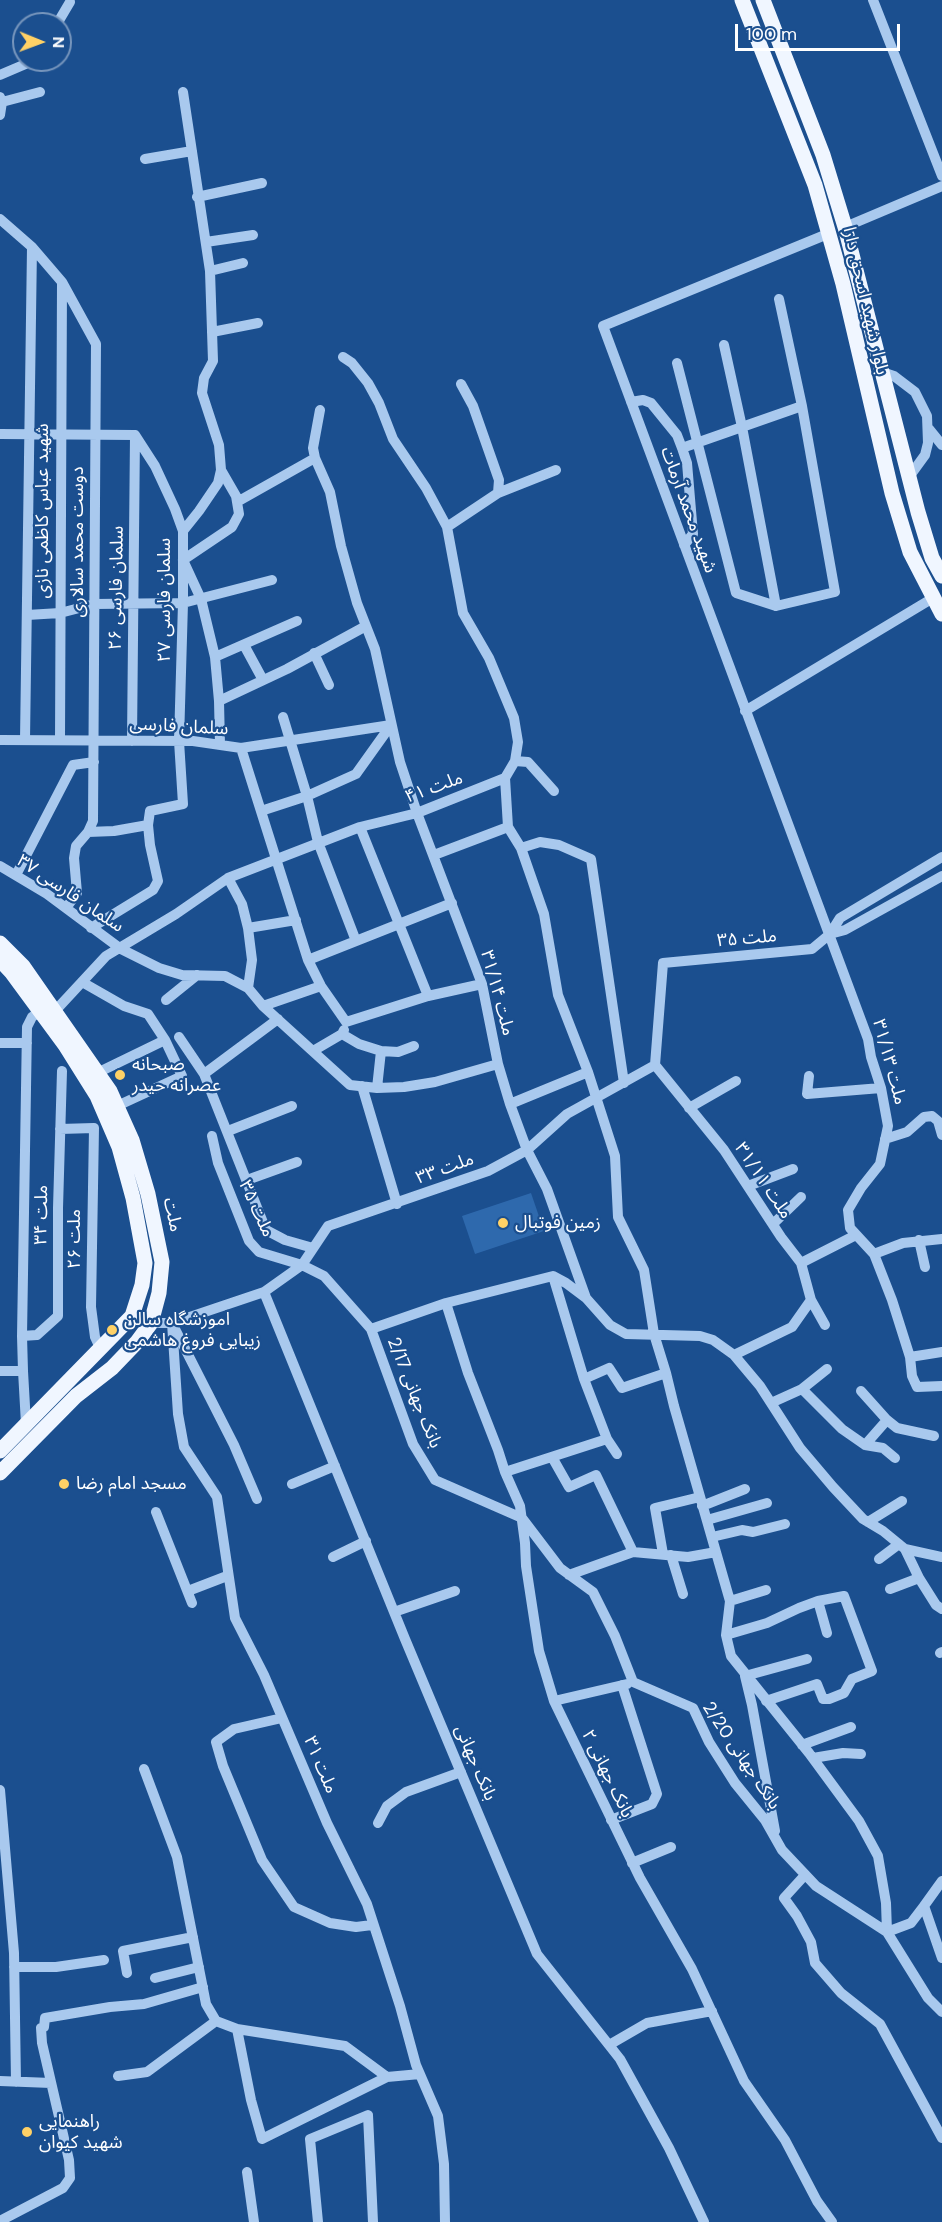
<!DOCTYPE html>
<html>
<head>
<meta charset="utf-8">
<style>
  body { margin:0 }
  #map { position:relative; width:942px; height:2222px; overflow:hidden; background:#1b4f8f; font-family:"DM Sans",sans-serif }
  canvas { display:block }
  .north { position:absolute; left:12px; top:12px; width:60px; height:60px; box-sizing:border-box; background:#1b4f8f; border:2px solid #7695bc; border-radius:50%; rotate:91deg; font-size:16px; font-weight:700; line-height:24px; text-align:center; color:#fff }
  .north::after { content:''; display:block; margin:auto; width:21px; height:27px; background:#ffd166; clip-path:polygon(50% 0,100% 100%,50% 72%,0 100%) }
  .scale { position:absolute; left:735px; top:24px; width:165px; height:27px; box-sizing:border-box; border:3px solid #fff; border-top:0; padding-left:8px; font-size:18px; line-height:21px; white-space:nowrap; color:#fff; -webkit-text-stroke:4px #1b4f8f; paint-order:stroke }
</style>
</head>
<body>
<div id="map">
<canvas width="942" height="2222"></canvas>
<div class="north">N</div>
<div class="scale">100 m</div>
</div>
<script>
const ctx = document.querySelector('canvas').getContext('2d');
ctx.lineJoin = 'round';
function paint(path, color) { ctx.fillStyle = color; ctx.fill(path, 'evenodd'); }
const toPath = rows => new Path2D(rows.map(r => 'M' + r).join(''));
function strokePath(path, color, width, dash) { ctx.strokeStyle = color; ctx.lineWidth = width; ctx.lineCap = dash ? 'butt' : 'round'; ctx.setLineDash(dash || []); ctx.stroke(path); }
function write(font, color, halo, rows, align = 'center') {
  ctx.font = font + ' "DM Sans","Noto Sans Arabic",sans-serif'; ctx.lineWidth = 4.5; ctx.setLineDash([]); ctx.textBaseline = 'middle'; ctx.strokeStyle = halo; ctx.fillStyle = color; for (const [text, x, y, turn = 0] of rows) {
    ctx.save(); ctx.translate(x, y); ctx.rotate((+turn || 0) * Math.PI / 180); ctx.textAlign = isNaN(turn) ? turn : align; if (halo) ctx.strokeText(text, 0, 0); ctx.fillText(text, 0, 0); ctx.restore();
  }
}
paint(toPath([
  [531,1193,544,1231,475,1254,462,1216]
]), '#2e69ad');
strokePath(toPath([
  [873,0,942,176],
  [57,24,70,2],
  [0,75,35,60],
  [183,92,210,271,213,361,204,378,202,393,219,445,221,470,218,483,199,511,183,531],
  [0,97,2,102,0,115],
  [2,102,40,92],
  [145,159,192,151],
  [197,197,262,183],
  [0,219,32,247,62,282,96,344,93,821,88,832,76,846,74,858,77,893,66,908],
  [845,227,942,186],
  [830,233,603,326,868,1039,871,1057,881,1088,888,1126,880,1164,861,1188,848,1210,850,1228,874,1254,892,1300,910,1357,912,1376,917,1387,942,1386],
  [206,242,253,235],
  [210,271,243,263],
  [212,332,258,323],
  [724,345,742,427,776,606],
  [343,357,352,363,368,383,379,403,393,439,426,488,447,527,463,613,489,658,514,718,518,742,515,761,505,778],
  [677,363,736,593,776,606,835,592,802,406,779,299],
  [882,372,894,376,915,392,927,416,928,443,925,455,909,477],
  [631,402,643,400,651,403,677,435,682,448,687,463,693,534,684,545],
  [320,410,313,448,315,458,330,492,341,546,357,603,375,649,400,762,417,813,482,984,498,1064,510,1104,527,1150,547,1189,586,1298],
  [929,429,942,445],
  [0,434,135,435],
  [682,448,802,406],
  [498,493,556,470],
  [237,502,315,458],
  [447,527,498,493,499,480,473,406,461,384],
  [27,615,60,613,95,604,183,603,272,580],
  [244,645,263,680],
  [314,653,329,685],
  [215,657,297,621],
  [219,701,287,669,366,626],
  [745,711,933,598],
  [283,717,307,796,318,842,356,941],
  [0,740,193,741,241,748,308,960,321,986,346,1022,428,996,360,827],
  [25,740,32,247],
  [60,740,62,284],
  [132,741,135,435],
  [220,745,219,701,215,657,201,599,183,560,232,527,239,514,236,496,221,470],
  [241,748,391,725],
  [515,761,528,762,554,791],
  [261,811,307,796,356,774,391,725],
  [88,832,114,831,148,825],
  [521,848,544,914,558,995,588,1072,615,1156,618,1217,644,1270,654,1334,666,1373,674,1406,730,1601,726,1635,731,1656,809,1753,859,1821,878,1856,886,1903,887,1932,911,1923,924,1906],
  [434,855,508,827],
  [0,866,47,894,121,949,159,968,182,975,225,976,248,988,263,1006,350,1085,377,1088,404,1087,435,1082,498,1064],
  [16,875,73,765,94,762],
  [228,878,242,904,248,928,252,960,248,988],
  [91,928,153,890,158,881,150,845,148,825,150,811,183,804,179,741,183,603,183,531,175,509,155,466,135,435],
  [248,928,296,920],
  [830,934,845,930,942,876],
  [308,960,452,903],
  [82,982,124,1006,148,1014,165,1040,182,1076,117,1106],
  [428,996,482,984],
  [166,1000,197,975],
  [263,1006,321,986],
  [55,1011,106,956,176,914,228,878,360,827,417,813,505,778,508,827,521,848,540,842,559,845,591,859,624,1083],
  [342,1034,359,1044,381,1051,398,1052,414,1046],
  [179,1037,204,1074,266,1230,285,1240,313,1248],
  [0,1043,27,1043],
  [313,1051,342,1034,344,1030],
  [655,1065,724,1150,781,1237,801,1263,811,1300,825,1325],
  [97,1073,165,1040],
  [204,1074,278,1019],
  [809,1076,807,1094,881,1088],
  [362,1086,397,1204],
  [377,1088,381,1051],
  [510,1104,588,1072],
  [689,1108,736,1081],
  [60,1129,94,1128,91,1307,95,1337,100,1348],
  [228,1131,292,1106],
  [212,1136,218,1163,249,1241,259,1252,302,1265,324,1276,371,1329,446,1303,553,1276,566,1283,586,1298,610,1325,626,1334,700,1336,713,1340,734,1355,760,1386,800,1448,833,1487,863,1519,883,1531,905,1549,919,1578,936,1605,942,1609],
  [885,1139,907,1132,924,1117,932,1116,938,1121,942,1135],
  [247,1180,297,1162],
  [748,1186,793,1169],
  [773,1224,801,1197],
  [919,1240,925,1267],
  [874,1254,903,1243,942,1239],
  [801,1263,856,1235],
  [553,1276,584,1379,607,1439,617,1454],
  [264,1292,405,1639,537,1954,620,2059,669,2148,704,2222],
  [446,1303,468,1373,498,1450,505,1472,520,1506,525,1543,526,1566,539,1651,554,1701,640,1878,692,1969,744,2081,785,2140,817,2201,832,2222],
  [151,1323,172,1323,264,1292,302,1265,328,1226,488,1171,527,1150,567,1114,655,1065,663,963,812,949,830,934,840,918,942,857],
  [172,1323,178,1414,184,1447,217,1497,235,1618,264,1675,327,1823,367,1904,400,2006,416,2065,438,2116,444,2164,445,2222],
  [175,1329,234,1445,257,1499],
  [371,1329,413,1444,435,1480,522,1518,560,1568,593,1592,615,1636,633,1682,693,1708,709,1742,735,1783,765,1820,782,1850,816,1886,887,1932,928,1998,942,2012],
  [22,1336,37,1335,58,1316,58,1208,62,1071],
  [734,1355,792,1327,811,1300],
  [910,1357,942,1352],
  [0,1371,23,1371,22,1336,27,1027,32,1017,40,1011],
  [23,1371,26,1424],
  [584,1379,609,1368,622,1388,666,1373],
  [802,1389,842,1429,865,1445,883,1448,895,1458],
  [861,1391,887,1420,897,1428,934,1436],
  [771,1403,802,1389,827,1369],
  [865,1445,887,1420],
  [552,1457,569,1487,596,1475,633,1552],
  [505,1472,607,1439],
  [292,1484,335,1466],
  [702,1506,745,1489],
  [156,1512,192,1603],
  [707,1520,767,1503],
  [868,1522,902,1501],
  [712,1537,742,1530,753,1532,785,1524],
  [905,1549,942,1557],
  [663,1554,655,1508,700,1497],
  [671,1555,683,1594],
  [333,1557,366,1541],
  [879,1559,899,1544],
  [569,1575,633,1552,688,1557,716,1552],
  [890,1589,919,1578],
  [188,1591,227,1576],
  [730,1601,766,1590],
  [394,1612,455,1591],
  [726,1635,767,1623,799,1608,818,1601,827,1633],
  [940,1653,942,1652],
  [554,1701,627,1684],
  [766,1701,817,1684,823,1699,829,1699,844,1693,852,1679,872,1671,844,1596,818,1601],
  [282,1718,234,1729,216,1742,223,1766,262,1860,294,1907,330,1923,356,1927,372,1925],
  [802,1745,851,1727],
  [813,1758,843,1753,861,1754],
  [144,1769,177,1857,206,2004,216,2021,237,2029,345,2046,387,2077],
  [0,1790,14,1953,16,2082],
  [611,1820,652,1804,657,1794,622,1685],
  [378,1823,387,1806,406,1792,461,1772],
  [775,1831,752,1705,745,1676,807,1659],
  [632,1863,671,1847],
  [805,1875,784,1898,797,1916,811,1942,815,1963,841,1993,880,2024,942,2138],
  [942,1881,924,1906,942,1958],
  [14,1967,56,1967,104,1960],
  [127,1973,123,1951,193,1937],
  [155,1978,199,1967],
  [237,2029,251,2100,262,2139,387,2077,420,2074],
  [609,2045,647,2023,712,2011],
  [118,2076,147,2072,216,2021],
  [0,2081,51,2083],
  [247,2172,254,2222],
  [0,2221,63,2188,70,2178,69,2160,42,2043,41,2028,44,2027,45,2018,110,2007,144,2004,203,1987],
  [318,2222,310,2139,368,2115,373,2222]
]), '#a9c9ee', 10);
strokePath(toPath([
  [742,0,815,185,843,284,892,493,910,552,942,614],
  [763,0,823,155,845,227,918,512,932,558,942,576],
  [0,943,23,966,110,1091,132,1140,148,1194,162,1262,159,1293,151,1323,137,1342,112,1368,76,1396,0,1473],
  [0,960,12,973,65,1045,97,1096,119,1147,133,1198,145,1263,142,1285,132,1316,0,1451]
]), '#f0f6ff', 15);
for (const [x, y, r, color] of [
  [120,1075,6,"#ffd166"],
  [503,1223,6,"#ffd166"],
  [112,1330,6,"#ffd166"],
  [64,1484,6,"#ffd166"],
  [27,2132,6,"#ffd166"]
]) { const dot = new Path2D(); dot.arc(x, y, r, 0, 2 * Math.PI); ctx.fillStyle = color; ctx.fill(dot); strokePath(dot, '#1b4f8f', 2); }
write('18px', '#fff', '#1b4f8f', [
  ["بلوار شهید اسحق دارا",865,301,77],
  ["شهید محمد آرمات",688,510,70],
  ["شهید عباس کاظمی نازی",43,511,-90],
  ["دوست محمد سالاری",78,542,-90],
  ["سلمان فارسی ۲۶",117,588,-89],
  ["سلمان فارسی ۲۷",165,600,-90],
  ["سلمان فارسی",179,727,3],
  ["ملت ۴۱",434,788,-20],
  ["سلمان فارسی ۳۷",70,894,34],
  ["ملت ۳۵",747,939,-5],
  ["ملت ۳۱/۱۴",497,993,75],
  ["ملت ۳۱/۱۳",889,1062,75],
  ["ملت ۳۳",445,1169,-20],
  ["ملت ۳۱/۱۱",763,1181,56],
  ["ملت ۳۵",256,1209,65],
  ["ملت ۳۴",42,1215,-89],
  ["ملت",172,1215,78],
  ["ملت ۲۶",75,1239,-90],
  ["بانک جهانی 2/17",414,1393,68],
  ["بانک جهانی 2/20",741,1756,56],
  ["بانک جهانی",475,1763,67],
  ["ملت ۳۱",320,1765,67],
  ["بانک جهانی ۲",607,1774,64]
]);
write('18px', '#fff', '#1b4f8f', [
  ["صبحانه",132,1065],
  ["عصرانه حیدر",132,1086],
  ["زمین فوتبال",515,1223],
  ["اموزشگاه سالن",124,1320],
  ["زیبایی فروغ هاشمی",124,1341],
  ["مسجد امام رضا",76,1484],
  ["راهنمایی",39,2122],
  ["شهید کیوان",39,2143]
], 'left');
</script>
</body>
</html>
